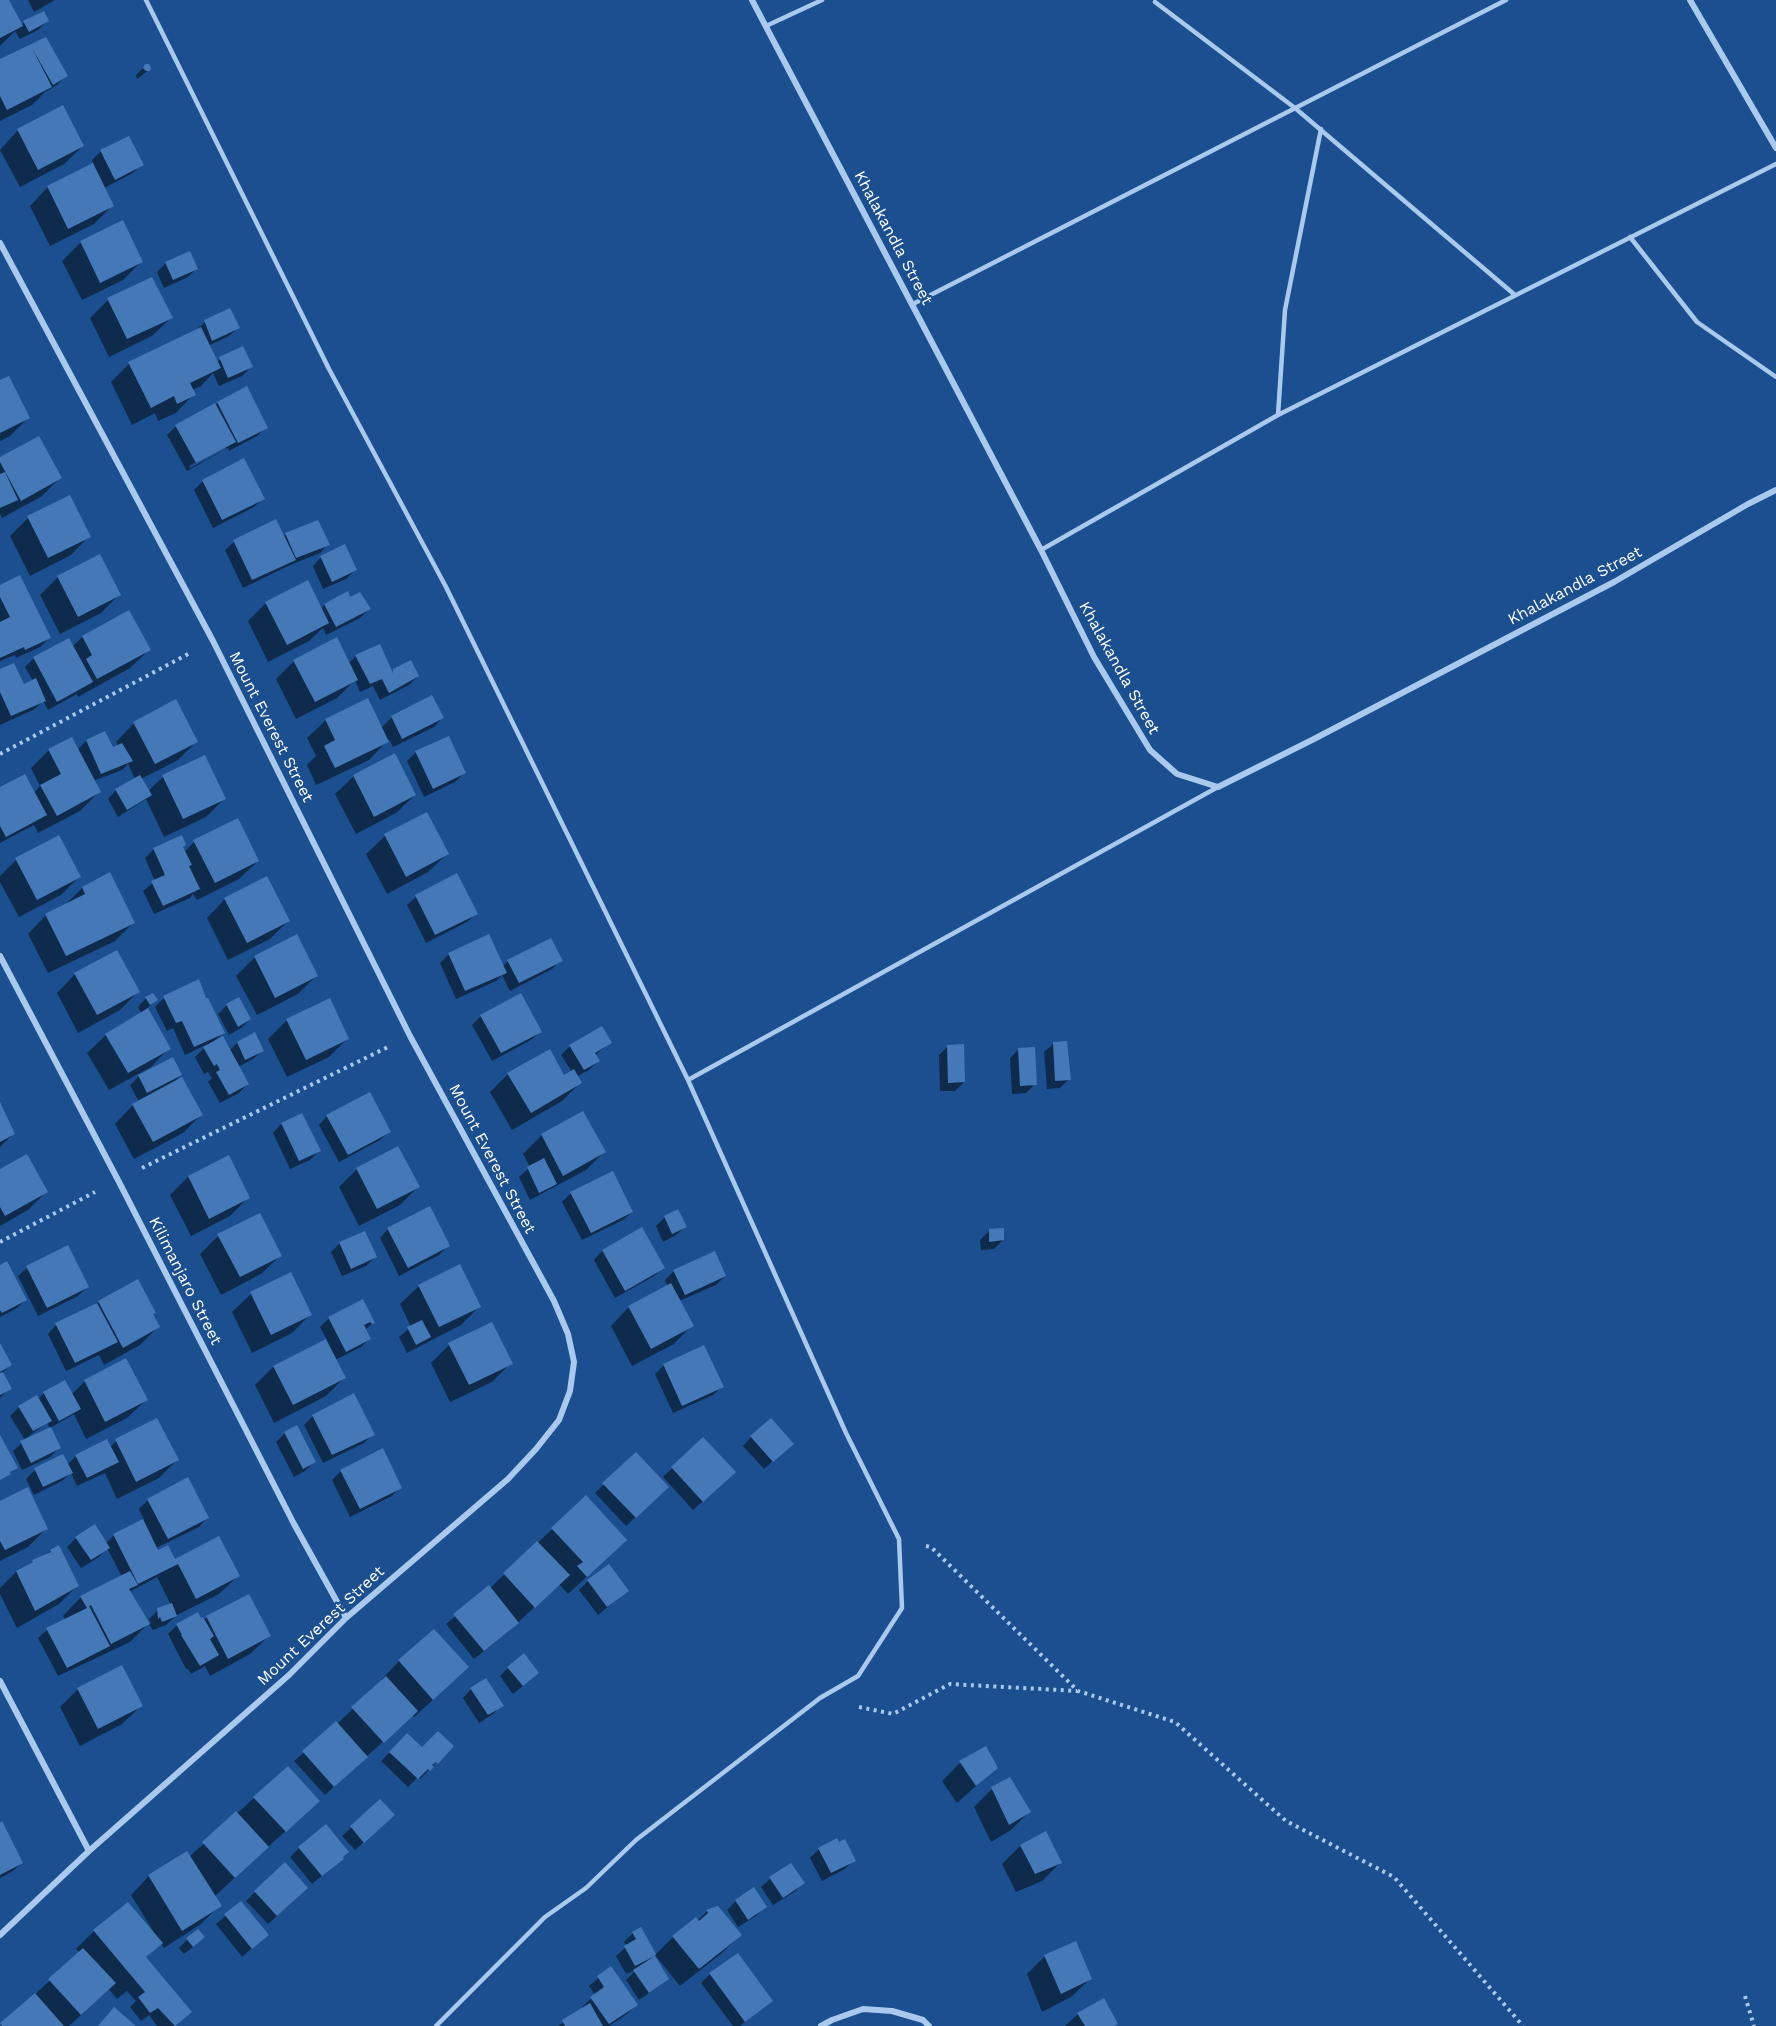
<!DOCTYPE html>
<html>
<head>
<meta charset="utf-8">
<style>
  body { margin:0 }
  canvas { display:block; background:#1b4f8f }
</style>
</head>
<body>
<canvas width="1776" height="2026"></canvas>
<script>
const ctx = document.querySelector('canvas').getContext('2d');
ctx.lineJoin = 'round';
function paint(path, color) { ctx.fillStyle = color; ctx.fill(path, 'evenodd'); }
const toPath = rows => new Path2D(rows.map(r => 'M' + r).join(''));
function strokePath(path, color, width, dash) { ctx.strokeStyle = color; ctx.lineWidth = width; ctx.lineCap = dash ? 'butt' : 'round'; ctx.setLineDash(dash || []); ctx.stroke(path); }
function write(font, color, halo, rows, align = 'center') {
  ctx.font = font + ' "Work Sans",sans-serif'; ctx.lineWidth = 4.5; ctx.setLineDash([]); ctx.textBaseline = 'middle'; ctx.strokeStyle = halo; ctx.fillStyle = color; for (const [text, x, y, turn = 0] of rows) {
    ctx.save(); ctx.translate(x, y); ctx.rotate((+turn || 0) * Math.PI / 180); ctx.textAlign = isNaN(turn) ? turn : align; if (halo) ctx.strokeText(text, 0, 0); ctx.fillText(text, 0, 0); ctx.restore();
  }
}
paint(toPath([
  [0,0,7,0,21,26,24,22,47,21,38,30,20,39,15,31,0,46],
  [28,0,55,0,34,12],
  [32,46,66,76,57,85,45,92,32,105,0,121,0,61],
  [145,66,149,70,137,79,136,75],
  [18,130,83,146,64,164,20,187,0,150],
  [101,151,142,164,133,173,104,188,112,206,94,224,50,246,30,206,48,187,94,165,92,160],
  [122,222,141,262,123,280,82,300,62,261,80,243],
  [166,263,197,268,188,277,164,288,157,272],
  [108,300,171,318,152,336,109,357,90,318],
  [205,322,238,328,229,336,208,346,216,362,243,348,251,367,242,376,219,386,213,373,201,386,192,390,194,394,176,413,158,421,155,413,132,425,111,382,129,364,196,330],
  [0,382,28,418,10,436,0,441],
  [246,388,266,427,257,436,229,451,228,448,187,471,167,435,176,426],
  [226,446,226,449,190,468,189,466],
  [0,459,60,478,42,496,2,518,0,514],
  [203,481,263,498,254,507,213,528,194,490],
  [28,518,89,536,71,555,30,576,10,536],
  [286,534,328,544,320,553,288,566,243,588,225,550,234,542,283,537],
  [321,557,355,570,346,579,323,589,313,566],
  [58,577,119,595,101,613,60,634,40,595],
  [0,587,49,638,40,647,16,658,15,655,0,661],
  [350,599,369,609,360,618,326,635,323,628,309,641,268,662,248,621,266,603,320,609,324,605],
  [129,612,149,650,130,668,78,697,77,694,48,710,43,701,35,709,0,725,0,671,23,686,33,681,25,667,34,658,72,647,82,637],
  [356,656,392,673,394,670,418,676,409,685,380,700,373,686,360,692,355,680,337,698,296,719,276,679,294,661,348,664],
  [392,717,442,718,434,727,393,747,389,739,369,760,316,785,307,765,316,756,307,738,326,720,381,728],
  [134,723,196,742,178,760,141,779,148,791,163,777,204,757,224,799,206,817,164,837,146,799,118,817,108,799,116,790,135,779,128,764,122,770,93,781,99,792,80,811,38,833,34,825,0,843,0,789,34,793,40,786,31,768,49,750,77,750,86,741,104,733,112,749,118,746,116,742],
  [416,752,464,773,455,782,424,797,407,761],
  [354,776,415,795,396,813,356,834,335,794],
  [426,814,447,854,428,872,387,894,366,854,385,836],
  [194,842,258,861,239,879,197,900,193,894,190,898,154,914,143,891,155,881,145,858,154,849,181,847,184,852],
  [16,860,79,877,61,895,19,917,0,882,0,876],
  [456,875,476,913,467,922,426,943,407,905,416,897],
  [82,888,133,923,115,941,48,973,28,934,46,915,64,906],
  [225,899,288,921,270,939,228,960,207,918],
  [296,936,316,976,298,994,257,1015,236,976,255,957],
  [449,954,502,967,508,961,561,960,552,969,510,991,502,975,496,981,456,999,440,963],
  [75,974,138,992,120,1010,78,1033,57,993],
  [146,998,156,1000,146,1009,169,1048,151,1067,109,1090,87,1053,106,1035,142,1014,138,1007],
  [164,998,205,1000,223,1033,213,1042,229,1051,237,1043,262,1051,253,1059,238,1067,247,1084,239,1093,220,1103,208,1082,212,1078,208,1072,204,1074,195,1057,208,1044,185,1055,173,1028,167,1031,155,1007],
  [227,1005,250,1019,241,1028,229,1035,218,1014],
  [481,1016,540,1032,531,1040,492,1061,472,1025],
  [287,1020,347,1039,329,1057,287,1077,268,1039],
  [610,1043,594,1056,598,1061,589,1070,576,1077,580,1083,562,1101,512,1130,490,1092,508,1074,564,1077,572,1072,561,1055,570,1046],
  [1053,1044,1069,1079,1060,1088,1047,1089,1044,1052],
  [948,1046,964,1082,955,1091,940,1091,939,1055],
  [1019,1049,1035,1084,1026,1093,1012,1094,1010,1058],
  [181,1075,173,1083,201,1115,183,1133,134,1159,115,1124,133,1105,139,1102,130,1085,139,1076],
  [0,1106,14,1133,0,1147],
  [582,1113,604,1152,586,1170,530,1200,519,1177,530,1167,523,1154,542,1135],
  [327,1116,389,1132,380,1140,339,1162,319,1125],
  [281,1124,319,1151,310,1160,290,1169,273,1133],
  [228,1157,249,1197,230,1216,191,1236,170,1195,188,1177],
  [357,1169,418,1187,400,1205,359,1226,339,1187],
  [0,1170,46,1192,28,1210,0,1226],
  [571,1193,632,1212,623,1220,582,1240,562,1202],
  [665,1217,685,1227,676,1235,663,1242,656,1226],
  [388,1229,448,1246,439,1255,399,1276,380,1238],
  [989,1231,1003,1240,994,1249,981,1250,980,1240],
  [218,1236,280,1256,261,1274,221,1295,200,1254],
  [340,1243,375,1257,366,1266,342,1276,331,1252],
  [602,1251,663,1268,654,1276,615,1298,594,1260],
  [0,1267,26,1299,17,1308,0,1317],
  [27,1268,87,1287,78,1296,38,1316,18,1276],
  [674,1271,725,1276,716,1285,679,1301,692,1325,674,1344,632,1366,611,1326,629,1307,668,1287,665,1280],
  [290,1274,310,1315,292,1333,252,1353,232,1312,251,1294],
  [419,1286,480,1306,461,1325,407,1353,399,1337,411,1327,400,1304],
  [363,1301,373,1323,365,1330,370,1338,361,1347,335,1360,344,1378,326,1396,274,1423,255,1385,273,1367,327,1340,320,1327,329,1318],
  [99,1302,152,1315,158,1327,140,1345,104,1365,99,1355,66,1371,48,1334,56,1325],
  [449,1345,511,1363,492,1382,450,1402,431,1363],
  [0,1347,10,1365,2,1373,10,1388,0,1398],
  [703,1347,722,1386,713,1395,673,1413,655,1374,664,1365],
  [126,1360,146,1400,127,1418,86,1439,74,1414,50,1428,47,1423,29,1436,30,1438,59,1448,50,1457,22,1470,13,1451,25,1440,10,1416,19,1407,38,1399,44,1393,64,1382,71,1395,85,1381],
  [313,1416,373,1434,364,1443,323,1463,304,1425],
  [285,1433,314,1462,305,1471,294,1477,276,1442],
  [751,1437,783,1452,764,1469,743,1446],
  [703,1439,726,1481,693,1510,663,1477],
  [116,1441,177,1460,159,1478,117,1499,105,1473,77,1486,71,1473,62,1481,34,1495,26,1479,35,1470,67,1465,76,1456,110,1447],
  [341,1471,400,1487,392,1496,350,1517,332,1480],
  [604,1484,658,1496,626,1526,595,1493],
  [586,1497,607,1558,568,1594,559,1584,508,1632,474,1659,446,1624,489,1589],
  [148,1500,207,1518,199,1527,156,1548,158,1552,175,1561,238,1576,219,1594,177,1615,166,1625,153,1630,149,1624,151,1623,149,1619,158,1610,171,1605,157,1577,129,1592,148,1624,130,1642,58,1676,38,1638,47,1630,66,1620,63,1616,81,1597,122,1577,107,1548,99,1557,81,1568,67,1547,76,1538,105,1544,114,1535,144,1520,139,1509],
  [0,1503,46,1529,28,1547,0,1561],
  [51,1551,77,1586,59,1604,17,1628,0,1594,0,1588,16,1572],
  [588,1581,627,1591,598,1615,579,1590],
  [207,1617,269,1636,250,1654,210,1676,205,1666,191,1674,188,1669,186,1669,168,1634,177,1625,203,1621],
  [434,1631,449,1685,414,1717,412,1715,325,1795,294,1761,337,1724,382,1681,381,1680,399,1661],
  [508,1668,529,1681,513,1694,500,1676],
  [78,1689,141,1706,122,1724,80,1746,60,1707],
  [471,1689,502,1705,493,1714,479,1723,463,1698],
  [407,1735,422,1749,452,1746,420,1779,418,1777,408,1787,381,1761],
  [986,1748,996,1768,957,1803,942,1781,960,1763],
  [992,1789,1029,1812,1011,1830,991,1842,974,1807],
  [254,1798,318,1801,214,1897,220,1905,201,1924,164,1948,161,1943,145,1958,181,2020,174,2026,157,2026,149,2015,141,2021,130,2007,136,2001,127,1991,117,1999,109,1989,69,2026,0,2026,80,1953,76,1949,94,1931,153,1931,131,1895,149,1876,189,1857],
  [380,1801,384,1824,355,1850,342,1836],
  [0,1824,22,1862,13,1871,0,1878],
  [1045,1833,1061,1862,1042,1881,1016,1892,1002,1864,1020,1846],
  [299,1848,341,1858,342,1859,312,1884,290,1857],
  [819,1849,854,1860,845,1869,822,1881,810,1858],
  [791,1865,803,1883,794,1892,773,1905,761,1887,770,1879],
  [754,1889,765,1907,756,1916,738,1927,727,1910,736,1901],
  [255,1892,298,1897,268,1924,246,1901],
  [241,1903,267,1935,242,1957,216,1924],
  [718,1907,740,1935,722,1953,680,1986,655,1955,653,1957,667,1979,658,1987,639,2000,626,1980,636,1970,626,1974,616,1956,627,1946,624,1942,633,1933,655,1955,673,1937,697,1921,707,1911],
  [187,1940,194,1946,184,1954,179,1948],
  [1045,1956,1090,1979,1071,1997,1042,2012,1027,1974],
  [611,1968,636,2005,627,2014,609,2026,558,2026,584,2009,582,2007,595,1995,589,1986],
  [710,1974,771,2001,740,2026,733,2026,701,1983],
  [1078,2014,1114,2026,1065,2026]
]), '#0007');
paint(toPath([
  [0,0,9,0,23,26,0,38],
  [44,11,49,21,29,32,23,21],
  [46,37,68,76,53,85,32,48,52,87,7,110,0,96,0,59],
  [145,64,149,64,151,67,150,71,146,71,143,68],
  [63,105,84,146,38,170,17,129],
  [129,136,144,165,115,180,100,150],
  [93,163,114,206,68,229,47,186],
  [123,220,143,262,100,283,80,241],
  [190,251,198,269,173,280,165,262],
  [152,277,173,318,127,339,107,298],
  [230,308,240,328,212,341,204,320],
  [201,327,221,368,190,383,196,395,177,404,174,396,151,408,128,362],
  [243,346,253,367,228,378,219,357],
  [9,376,30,418,0,433,0,380],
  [247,386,268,428,238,443,217,402],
  [215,403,236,442,196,463,175,425],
  [39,436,62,478,21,501,0,462,0,457],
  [244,458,265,499,222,520,202,480],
  [5,472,18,500,0,508,0,474],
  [70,495,91,537,48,558,27,516],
  [276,519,296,560,252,580,233,540],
  [318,520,330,545,296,558,285,533],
  [345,544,357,570,332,582,320,556],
  [100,554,121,595,78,617,57,576],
  [20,575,51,638,25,650,24,647,0,658,0,622,10,617,0,597,0,585],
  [308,580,329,623,287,645,265,602],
  [348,591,350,597,360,592,371,609,336,627,324,604],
  [129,610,151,650,97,679,86,659,92,655,82,636],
  [337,637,358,680,315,702,293,660],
  [69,638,93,682,57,702,33,657],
  [380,644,393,673,393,669,411,660,419,676,389,693,382,679,370,684,355,655],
  [14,663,24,684,36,678,46,701,11,716,0,692,0,669],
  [432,695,444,718,402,739,391,716],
  [368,698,389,742,335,768,324,746,335,740,325,719],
  [176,699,198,742,155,764,133,722],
  [105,731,113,747,122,743,133,761,101,774,86,740],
  [449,736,466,773,433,789,415,751],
  [72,737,101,792,57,816,40,785,61,774,48,749],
  [395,753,416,795,374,817,353,775],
  [205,755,226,799,183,819,162,775],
  [25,774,47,815,6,837,0,826,0,787],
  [140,775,152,795,127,810,115,789],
  [427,812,449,854,406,877,384,834],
  [238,818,259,861,215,883,193,840],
  [59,835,81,877,37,900,15,858],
  [182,835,186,845,183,847,192,865,189,866,200,889,163,906,151,881,165,875,153,848],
  [110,872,135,923,66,956,45,914,85,894,82,887],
  [457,873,478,914,435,935,415,895],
  [267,876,290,921,247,943,224,898],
  [297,934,318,976,275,998,254,956],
  [489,934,507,973,465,991,448,953],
  [551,938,563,961,519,983,507,960],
  [117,950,140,992,97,1015,74,973],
  [199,979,206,998,208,998,225,1033,194,1047,182,1021,176,1023,163,996],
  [153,993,158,1000,150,1005,145,997],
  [521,993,542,1032,501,1053,480,1015],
  [239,997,251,1019,238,1027,226,1004],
  [330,998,349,1039,306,1060,286,1019],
  [148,1008,171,1049,128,1073,105,1034],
  [602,1026,612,1043,595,1053,600,1061,584,1070,569,1045],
  [255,1032,264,1051,245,1060,237,1042],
  [223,1036,249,1084,229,1095,216,1072,220,1070,217,1064,214,1066,203,1047],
  [1067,1041,1071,1080,1055,1081,1053,1042],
  [964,1044,965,1082,948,1083,947,1045],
  [1035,1047,1037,1085,1020,1086,1018,1048],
  [550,1049,564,1075,574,1069,582,1083,531,1113,507,1073],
  [173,1057,182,1075,147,1093,138,1075],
  [182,1077,203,1115,153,1142,132,1104],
  [370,1092,391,1132,348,1155,326,1115],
  [0,1102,15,1134,0,1142],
  [583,1111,606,1152,563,1176,541,1134],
  [302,1113,321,1151,299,1161,281,1123],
  [398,1146,420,1187,377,1209,356,1168],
  [27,1154,48,1192,5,1216,0,1207,0,1169],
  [229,1155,250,1198,209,1219,188,1176],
  [544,1158,557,1184,539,1193,527,1167],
  [613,1171,633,1212,591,1233,570,1192],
  [430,1206,450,1246,408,1268,387,1228],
  [678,1209,687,1227,672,1234,664,1216],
  [260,1213,282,1256,240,1277,217,1234],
  [642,1227,665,1268,625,1291,602,1250],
  [1004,1228,1004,1240,989,1242,989,1229],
  [365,1231,377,1257,351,1269,339,1242],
  [68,1245,89,1287,47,1308,26,1266],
  [715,1251,726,1276,685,1295,673,1270],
  [7,1261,27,1300,2,1313,0,1310,0,1265],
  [460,1264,481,1307,439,1327,418,1285],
  [291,1272,312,1315,271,1335,250,1292],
  [138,1279,156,1313,153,1314,160,1327,123,1348,98,1301],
  [671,1283,694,1326,651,1349,628,1306],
  [363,1299,375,1323,372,1324,370,1322,364,1325,371,1339,346,1352,328,1317],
  [97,1303,118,1342,75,1363,55,1323],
  [422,1320,431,1337,416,1345,407,1327],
  [492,1322,513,1364,469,1385,448,1343],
  [326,1339,346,1378,293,1405,273,1366],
  [0,1343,12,1365,0,1372],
  [704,1345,724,1387,682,1406,663,1364],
  [126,1358,148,1400,105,1422,84,1380],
  [3,1372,12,1389,0,1395,0,1373],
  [65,1380,81,1409,59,1421,43,1392],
  [354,1393,375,1435,332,1455,312,1415],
  [37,1395,52,1421,33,1431,18,1406],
  [157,1418,179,1460,136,1482,115,1439],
  [771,1418,794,1444,773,1462,750,1436],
  [297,1425,316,1462,303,1469,284,1432],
  [51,1427,61,1448,31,1463,20,1441],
  [0,1435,18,1468,10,1472,11,1474,0,1480],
  [703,1437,736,1472,703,1502,671,1467],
  [107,1439,119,1462,87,1478,75,1455],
  [383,1448,402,1488,360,1509,340,1470],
  [636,1452,669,1487,636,1518,602,1483],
  [63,1454,73,1473,43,1487,34,1468],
  [188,1477,209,1518,168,1539,147,1499],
  [28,1487,48,1529,5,1550,0,1541,0,1501],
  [586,1495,627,1540,587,1577,577,1566,583,1562,551,1528],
  [143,1519,158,1550,168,1545,175,1559,219,1536,240,1576,196,1599,178,1564,138,1584,113,1534],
  [95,1524,110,1548,91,1560,75,1537],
  [537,1541,570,1575,535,1608,503,1573],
  [59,1545,79,1586,35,1611,16,1571,33,1562,32,1560,51,1552,50,1550],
  [609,1564,629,1591,607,1607,587,1580],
  [130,1571,138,1585,129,1589,150,1624,111,1644,91,1605,89,1606,110,1646,67,1668,46,1628,87,1608,80,1596],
  [489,1585,519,1623,484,1651,453,1614],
  [249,1594,271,1636,228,1659,206,1616],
  [172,1603,177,1616,162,1622,160,1617,158,1619,157,1608],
  [198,1612,201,1618,203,1617,214,1636,210,1639,219,1655,200,1666,181,1635,182,1635,176,1624],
  [434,1629,469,1667,433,1700,398,1660],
  [524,1653,539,1673,523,1686,507,1667],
  [122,1665,143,1706,98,1729,77,1688],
  [386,1676,418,1711,384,1743,351,1707],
  [486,1678,504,1706,488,1715,470,1688],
  [336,1721,368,1757,334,1787,302,1751],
  [438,1731,454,1746,438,1764,436,1762,432,1765,434,1767,430,1771,428,1769,418,1779,389,1752,407,1733,422,1747],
  [986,1746,998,1768,976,1786,959,1761],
  [288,1766,320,1801,286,1832,253,1797],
  [1010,1777,1031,1812,1009,1825,991,1787],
  [380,1799,395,1815,364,1843,350,1826],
  [236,1811,269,1847,235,1878,202,1842],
  [2,1821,23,1863,0,1875,0,1823],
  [326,1824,349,1852,343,1857,344,1859,322,1876,298,1847],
  [1046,1831,1062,1863,1035,1874,1020,1845],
  [837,1838,839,1842,845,1839,856,1861,831,1873,818,1848],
  [187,1851,222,1906,182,1931,148,1875],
  [285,1862,308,1888,277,1916,254,1891],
  [791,1863,805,1883,783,1898,769,1877],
  [754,1887,767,1907,748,1920,735,1900],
  [241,1901,269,1935,252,1949,224,1914],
  [128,1902,163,1943,146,1957,192,2012,175,2026,158,2008,150,2013,138,1997,145,1992,93,1930],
  [718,1906,742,1935,699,1969,672,1936,696,1917,699,1921,708,1913,706,1910],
  [641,1927,656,1954,655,1956,669,1979,649,1993,633,1970,655,1956,635,1966,624,1946,636,1939,632,1932],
  [198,1929,205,1937,193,1947,186,1938],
  [1076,1941,1092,1979,1061,1994,1044,1955],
  [83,1948,116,1983,81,2015,48,1979],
  [738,1953,773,2001,745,2022,709,1973],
  [611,1966,638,2005,609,2024,590,1997,604,1987,597,1976],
  [35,1993,64,2026,2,2026,0,2023],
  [1104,1998,1118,2024,1114,2026,1085,2026,1077,2013],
  [590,2003,603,2026,565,2026,562,2020],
  [114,2007,136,2026,98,2026]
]), '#4478b7');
strokePath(toPath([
  [0,754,190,653],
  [142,1168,388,1047],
  [0,1242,95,1192],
  [926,1546,931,1547,1078,1691,1175,1722,1286,1821,1394,1877,1523,2026],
  [859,1707,893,1714,950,1684,1077,1691],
  [1745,1996,1754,2026]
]), '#a9c9ee', 4, [3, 4.5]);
strokePath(toPath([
  [146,0,329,369,446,587,688,1080,846,1433,899,1539,902,1608,858,1676,820,1698,636,1840,586,1888,545,1917,436,2026],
  [1155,2,1295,108,1515,295],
  [766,26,822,0],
  [1630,237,1697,322,1776,377],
  [913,304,1506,0],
  [1278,415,1285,310,1321,129],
  [1041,550,1278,415,1776,164],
  [688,1080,1218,787]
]), '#a9c9ee', 4.5);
strokePath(toPath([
  [752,0,1041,550,1094,657,1150,750,1177,774,1218,787,1314,739,1614,582,1748,504,1776,490],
  [1690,0,1776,148],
  [0,243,213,641,410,1036,554,1301,568,1334,574,1362,570,1391,559,1420,536,1449,508,1479,346,1618,289,1675,89,1851,0,1935],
  [0,956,118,1180,294,1524,346,1618],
  [0,1681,89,1851],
  [821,2026,832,2020,863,2009,892,2011,923,2020,929,2026]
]), '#a9c9ee', 6);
write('16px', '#fff', '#1b4f8f', [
  ["Khalakandla Street",893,238,62],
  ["Khalakandla Street",1575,586,-28],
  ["Khalakandla Street",1119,668,61],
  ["Mount Everest Street",271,727,63],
  ["Mount Everest Street",492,1159,62],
  ["Kilimanjaro Street",185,1281,63],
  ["Mount Everest Street",321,1626,-43]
]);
</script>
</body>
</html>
